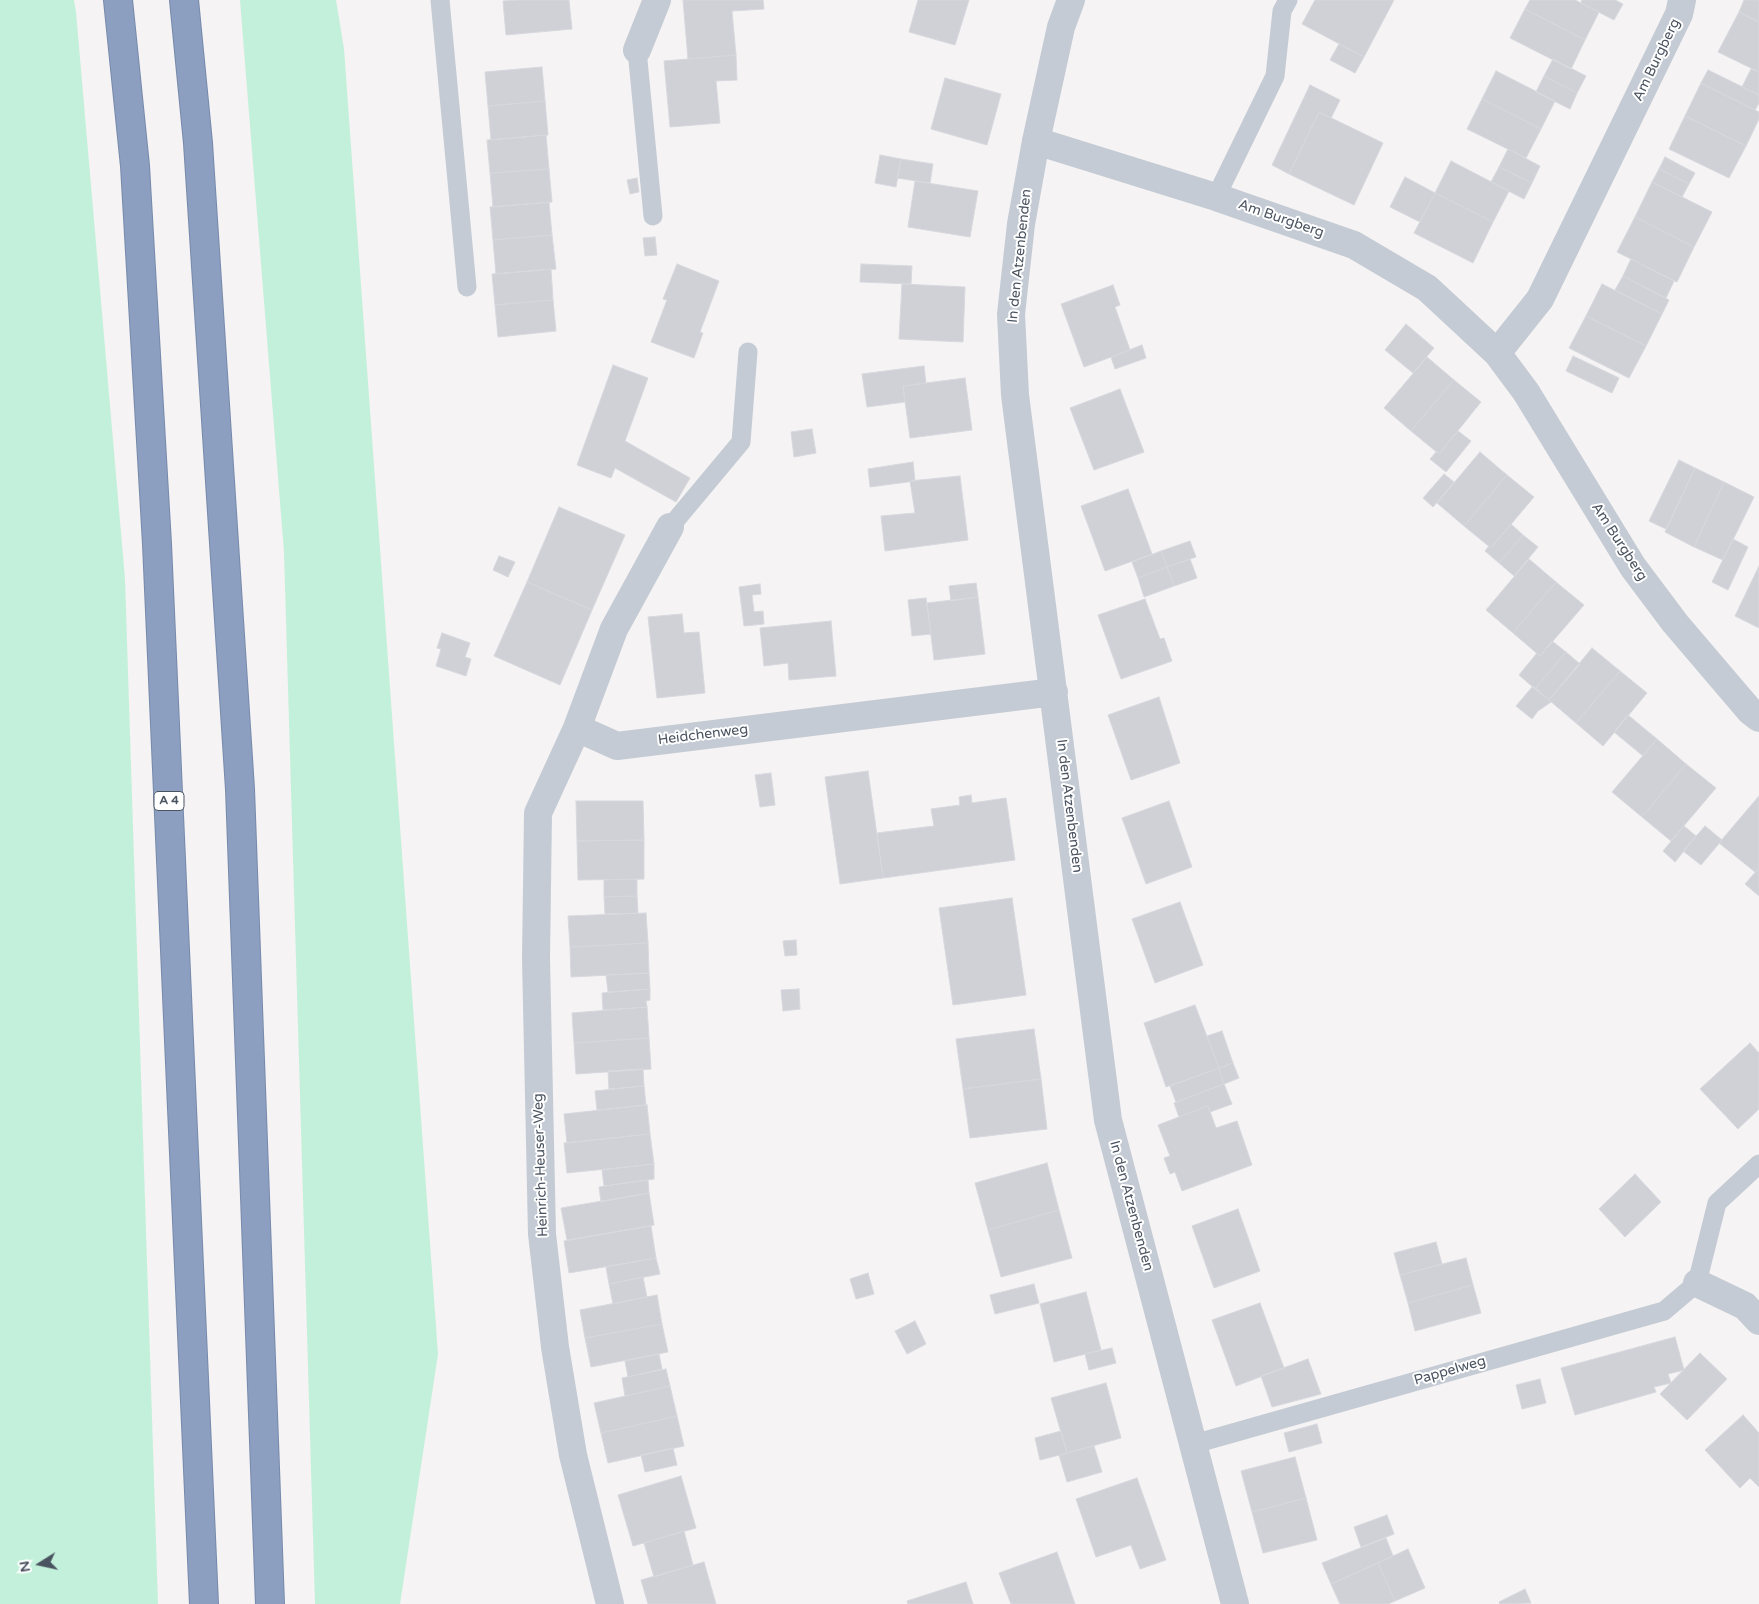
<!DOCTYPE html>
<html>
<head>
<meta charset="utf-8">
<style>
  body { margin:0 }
  #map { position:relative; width:1759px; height:1604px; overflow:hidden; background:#f5f3f3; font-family:"Varela Round",sans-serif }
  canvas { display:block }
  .north { position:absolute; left:15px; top:1539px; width:50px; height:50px; -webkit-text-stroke:4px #fff; paint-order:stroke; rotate:260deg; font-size:14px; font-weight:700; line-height:20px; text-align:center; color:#4a5360 }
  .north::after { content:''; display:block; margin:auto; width:18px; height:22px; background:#4a5360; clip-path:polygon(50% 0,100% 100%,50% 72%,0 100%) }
</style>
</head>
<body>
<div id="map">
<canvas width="1759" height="1604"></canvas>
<div class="north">N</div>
</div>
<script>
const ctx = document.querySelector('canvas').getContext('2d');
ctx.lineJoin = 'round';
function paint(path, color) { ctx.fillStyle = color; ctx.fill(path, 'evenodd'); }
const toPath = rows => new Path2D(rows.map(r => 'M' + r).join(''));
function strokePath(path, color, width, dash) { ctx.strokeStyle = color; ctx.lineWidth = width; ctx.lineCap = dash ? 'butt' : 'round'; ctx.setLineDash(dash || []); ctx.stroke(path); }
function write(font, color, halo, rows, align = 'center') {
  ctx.font = font + ' "Varela Round",sans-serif'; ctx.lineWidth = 4; ctx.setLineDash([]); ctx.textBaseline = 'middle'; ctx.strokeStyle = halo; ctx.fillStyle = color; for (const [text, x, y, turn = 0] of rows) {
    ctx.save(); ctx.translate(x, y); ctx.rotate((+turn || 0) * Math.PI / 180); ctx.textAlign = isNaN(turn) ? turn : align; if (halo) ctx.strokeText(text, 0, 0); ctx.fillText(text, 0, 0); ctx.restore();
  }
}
paint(toPath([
  [0,0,74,0,76,12,125,579,158,1604,0,1604],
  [240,0,336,0,344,49,438,1354,400,1604,315,1604,284,552]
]), '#c3f0da');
const building = toPath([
  [518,0,569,0,572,29,506,35,503,1,518,0],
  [683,0,763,0,764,9,732,11,736,55,688,59,683,0],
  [918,0,969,0,955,45,909,32,918,0],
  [1315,0,1394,0,1364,57,1302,24,1315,0],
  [1530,0,1575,0,1599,12,1585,40,1525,9,1530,0],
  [1582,0,1615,0,1623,4,1614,20,1581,3,1582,0],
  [1744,0,1759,0,1759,22,1739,12,1744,0],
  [1525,9,1585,40,1571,69,1510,38,1525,9],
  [1739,12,1759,22,1759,72,1718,52,1739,12],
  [1339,44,1364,57,1355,73,1330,60,1339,44],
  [736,55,737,80,716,81,720,123,670,127,664,61,736,55],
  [1553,59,1586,76,1577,93,1544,76,1553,59],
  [542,67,545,101,488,106,485,72,542,67],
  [1751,69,1759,72,1759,95,1742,87,1751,69],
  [1708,70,1759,95,1759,103,1755,110,1701,83,1708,70],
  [1496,71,1555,101,1541,129,1482,99,1496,71],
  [1544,76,1577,93,1570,109,1536,92,1544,76],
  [945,78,1001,94,987,145,931,129,945,78],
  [1701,83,1759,112,1759,119,1746,146,1685,116,1701,83],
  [1310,85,1340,100,1331,118,1319,112,1289,174,1272,165,1310,85],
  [1482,99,1541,129,1526,158,1467,129,1482,99],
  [545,101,548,135,491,140,488,106,545,101],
  [1319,112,1383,143,1354,205,1289,174,1319,112],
  [1685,116,1746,146,1729,178,1669,149,1685,116],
  [546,135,549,169,490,173,487,140,546,135],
  [1508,149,1540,166,1532,183,1499,167,1508,149],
  [880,155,901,159,896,187,875,183,880,155],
  [1665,157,1695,173,1689,184,1659,169,1665,157],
  [901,159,933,164,930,183,897,178,901,159],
  [1451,161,1509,191,1493,222,1435,193,1451,161],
  [1499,167,1532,183,1524,199,1491,182,1499,167],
  [549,169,552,202,493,207,490,173,549,169],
  [1659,169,1689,184,1682,197,1652,182,1659,169],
  [1405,177,1435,193,1420,222,1390,207,1405,177],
  [637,178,639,192,630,194,627,180,637,178],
  [915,181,978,191,970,237,908,227,915,181],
  [1652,182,1712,212,1694,247,1635,217,1652,182],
  [1435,193,1493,222,1473,263,1414,233,1435,193],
  [549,202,552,235,493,240,490,207,549,202],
  [1635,217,1694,247,1677,282,1617,252,1635,217],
  [552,235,556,269,496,274,493,240,552,235],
  [655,237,657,255,645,256,643,238,655,237],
  [1631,259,1674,281,1666,298,1623,276,1631,259],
  [677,264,719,281,700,332,703,333,694,358,651,342,667,300,663,299,677,264],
  [861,264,912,266,911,284,860,282,861,264],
  [551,269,553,300,495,305,492,274,551,269],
  [1623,276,1669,300,1662,314,1615,290,1623,276],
  [902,284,965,287,963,342,899,339,902,284],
  [1602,284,1662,314,1646,346,1586,316,1602,284],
  [1113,285,1120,305,1115,307,1130,350,1084,367,1061,304,1113,285],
  [553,300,556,331,498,337,495,305,553,300],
  [1586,316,1646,346,1629,378,1569,348,1586,316],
  [1406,324,1434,348,1413,373,1385,350,1406,324],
  [1142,345,1146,358,1115,369,1111,357,1142,345],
  [1573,356,1619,378,1612,393,1566,371,1573,356],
  [1427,357,1454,380,1411,431,1384,408,1427,357],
  [613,365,648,378,625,441,690,478,676,502,615,468,611,478,577,465,613,365],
  [924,366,926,383,903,386,905,402,867,407,862,374,924,366],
  [965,378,972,430,910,438,903,386,965,378],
  [1454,380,1481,402,1439,454,1411,431,1454,380],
  [1120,389,1144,452,1094,470,1070,408,1120,389],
  [812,429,816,453,794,457,791,432,812,429],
  [1458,431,1471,441,1446,472,1430,459,1437,451,1439,454,1458,431],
  [1480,452,1507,475,1464,526,1437,503,1480,452],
  [1679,460,1695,468,1666,529,1649,521,1679,460],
  [913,462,915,481,870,487,868,469,913,462],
  [1695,468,1724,482,1694,547,1665,532,1695,468],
  [1444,474,1454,482,1433,507,1423,498,1444,474],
  [1507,475,1534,497,1491,548,1464,526,1507,475],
  [960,476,968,540,885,551,881,516,915,513,910,481,960,476],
  [1724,482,1754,497,1723,560,1694,547,1724,482],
  [1128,489,1152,554,1105,571,1081,506,1128,489],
  [559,507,625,535,592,610,527,582,559,507],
  [1511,524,1523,535,1499,563,1485,551,1489,546,1491,548,1511,524],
  [1523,535,1538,547,1514,576,1499,563,1523,535],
  [1733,539,1748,547,1728,590,1712,582,1733,539],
  [1190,541,1196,557,1167,567,1161,551,1190,541],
  [1161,551,1167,567,1138,578,1132,562,1161,551],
  [499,556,515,562,508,577,493,570,499,556],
  [1190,559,1197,578,1174,586,1167,567,1190,559],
  [1529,559,1556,582,1513,633,1486,610,1529,559],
  [1759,566,1759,628,1735,616,1759,566],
  [1167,567,1174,586,1144,597,1138,578,1167,567],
  [527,582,592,610,560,685,494,656,527,582],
  [1556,582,1584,605,1540,656,1513,633,1556,582],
  [976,583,978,597,951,601,949,586,976,583],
  [760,584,761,594,752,595,754,612,763,611,764,624,744,626,739,587,760,584],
  [978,597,985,654,934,660,927,603,978,597],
  [926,598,931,634,912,636,908,600,926,598],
  [1145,599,1160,639,1164,638,1172,661,1121,679,1098,615,1145,599],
  [682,614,684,633,699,632,705,693,657,698,648,617,682,614],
  [831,621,836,676,789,680,788,663,764,666,760,628,831,621],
  [442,633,470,643,465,657,471,659,466,676,436,666,441,649,437,648,442,633],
  [1552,641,1566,652,1535,689,1519,675,1537,653,1540,656,1552,641],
  [1592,648,1620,671,1576,723,1549,700,1592,648],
  [1566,652,1580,664,1549,700,1535,689,1566,652],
  [1620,671,1647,693,1603,746,1576,723,1620,671],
  [1533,686,1551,702,1538,711,1532,719,1516,706,1533,686],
  [1159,697,1180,763,1131,780,1108,715,1159,697],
  [1628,715,1657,739,1643,756,1614,732,1628,715],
  [1657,739,1686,764,1642,817,1612,792,1657,739],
  [1686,764,1716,788,1671,841,1642,817,1686,764],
  [868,771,883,878,840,884,825,777,868,771],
  [771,773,775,805,760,807,755,775,771,773],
  [971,795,972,803,1006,798,1015,860,883,878,877,833,934,826,931,809,960,805,959,797,971,795],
  [1759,796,1759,868,1755,872,1719,843,1759,796],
  [576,801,643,801,644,840,577,841,576,801],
  [1169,801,1192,867,1146,884,1122,818,1169,801],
  [1684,826,1696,836,1675,862,1663,851,1684,826],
  [1705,826,1722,840,1701,865,1683,851,1705,826],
  [644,840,644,879,578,880,577,841,644,840],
  [1759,868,1759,896,1745,884,1759,868],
  [637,879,637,896,604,897,604,880,637,879],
  [637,896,638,913,605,914,604,897,637,896],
  [1012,898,1026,995,953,1005,939,908,1012,898],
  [1180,902,1203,965,1155,983,1132,919,1180,902],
  [646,913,648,943,570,947,568,916,646,913],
  [796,940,797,955,785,956,783,941,796,940],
  [648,943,649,973,571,977,570,947,648,943],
  [649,973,650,989,608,992,606,975,649,973],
  [650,989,650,1000,646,1001,647,1007,603,1010,602,993,650,989],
  [799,989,800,1009,783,1011,781,990,799,989],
  [1195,1005,1219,1068,1166,1087,1144,1023,1195,1005],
  [647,1007,649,1038,574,1043,572,1013,647,1007],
  [1034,1029,1041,1079,963,1089,956,1039,1034,1029],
  [1222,1031,1233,1063,1219,1068,1207,1036,1222,1031],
  [649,1038,651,1069,576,1074,574,1043,649,1038],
  [1750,1043,1759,1053,1759,1109,1738,1129,1700,1089,1750,1043],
  [1233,1063,1239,1078,1224,1084,1219,1068,1233,1063],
  [1219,1068,1224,1084,1176,1102,1170,1086,1219,1068],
  [643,1069,644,1086,609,1089,608,1071,643,1069],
  [1041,1079,1047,1129,970,1138,963,1089,1041,1079],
  [1224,1084,1232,1104,1210,1112,1208,1106,1179,1117,1174,1103,1224,1084],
  [644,1086,646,1105,597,1110,595,1091,644,1086],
  [647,1105,650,1134,567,1143,564,1114,647,1105],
  [1208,1106,1216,1128,1237,1121,1252,1165,1182,1191,1175,1172,1170,1174,1164,1158,1170,1156,1158,1125,1208,1106],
  [650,1134,654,1164,567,1173,564,1143,650,1134],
  [1047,1163,1059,1210,988,1230,975,1183,1047,1163],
  [654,1164,654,1179,604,1186,602,1170,654,1164],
  [1635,1174,1661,1202,1625,1237,1599,1209,1635,1174],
  [648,1180,649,1193,601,1202,599,1187,648,1180],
  [649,1193,654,1225,567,1240,561,1208,649,1193],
  [1238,1209,1260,1271,1214,1288,1192,1226,1238,1209],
  [1059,1210,1072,1258,1001,1277,988,1230,1059,1210],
  [651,1226,656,1258,569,1273,564,1241,651,1226],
  [1436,1242,1442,1264,1400,1275,1394,1253,1436,1242],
  [656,1258,660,1274,609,1284,606,1267,656,1258],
  [1466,1258,1473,1285,1408,1303,1400,1275,1466,1258],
  [868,1273,874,1294,856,1299,850,1279,868,1273],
  [643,1277,647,1297,613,1304,609,1284,643,1277],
  [1034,1284,1039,1303,995,1314,990,1295,1034,1284],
  [1473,1285,1481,1313,1415,1331,1408,1303,1473,1285],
  [1086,1292,1101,1350,1054,1362,1040,1304,1086,1292],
  [657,1295,662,1324,585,1338,580,1310,657,1295],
  [1260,1303,1284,1368,1236,1386,1212,1320,1260,1303],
  [915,1321,926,1344,907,1354,895,1331,915,1321],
  [662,1324,668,1352,591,1367,585,1338,662,1324],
  [1675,1337,1684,1370,1668,1374,1671,1383,1654,1387,1656,1392,1575,1415,1561,1368,1675,1337],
  [1112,1348,1116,1363,1089,1370,1085,1354,1112,1348],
  [1700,1353,1727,1379,1687,1420,1660,1394,1700,1353],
  [659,1354,662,1369,628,1377,625,1361,659,1354],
  [1308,1359,1321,1394,1272,1407,1261,1376,1308,1359],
  [666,1369,670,1386,625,1396,622,1378,666,1369],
  [1540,1379,1546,1403,1522,1409,1516,1385,1540,1379],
  [1106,1383,1121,1438,1067,1453,1051,1398,1106,1383],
  [670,1386,677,1416,601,1433,594,1403,670,1386],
  [1743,1415,1759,1433,1759,1487,1750,1478,1740,1488,1705,1450,1743,1415],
  [677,1416,684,1446,608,1463,601,1433,677,1416],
  [1317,1424,1322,1443,1289,1452,1284,1433,1317,1424],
  [1061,1431,1067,1453,1040,1460,1035,1438,1061,1431],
  [1094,1446,1102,1472,1067,1482,1059,1455,1094,1446],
  [673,1448,677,1465,645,1472,641,1455,673,1448],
  [1295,1457,1306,1498,1252,1512,1241,1471,1295,1457],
  [681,1476,696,1528,633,1546,618,1495,681,1476],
  [1137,1478,1166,1560,1140,1569,1131,1545,1096,1557,1076,1499,1137,1478],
  [1306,1498,1317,1540,1263,1553,1252,1512,1306,1498],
  [1387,1515,1394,1534,1361,1547,1354,1527,1387,1515],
  [684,1531,693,1565,654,1577,644,1543,684,1531],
  [1386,1538,1393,1556,1331,1584,1322,1563,1386,1538],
  [1408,1549,1425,1588,1395,1601,1378,1563,1408,1549],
  [1057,1552,1075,1604,1011,1604,999,1573,1057,1552],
  [704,1562,716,1604,648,1604,641,1580,704,1562],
  [1378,1563,1395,1601,1388,1604,1340,1604,1331,1584,1378,1563],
  [966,1582,973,1604,908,1604,907,1601,966,1582],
  [1525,1589,1531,1603,1500,1604,1499,1602,1525,1589]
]);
paint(building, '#cfd1d7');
strokePath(building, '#d7d8de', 1);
const highway = toPath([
  [118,0,135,166,157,544,204,1604],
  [184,0,198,143,240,789,270,1604]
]);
strokePath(highway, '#778aac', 30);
strokePath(toPath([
  [440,0,467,287],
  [637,50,653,216],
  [1216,197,1275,76,1282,11,1288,0],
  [670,527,741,442,748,352],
  [1194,1444,1664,1311,1697,1283,1717,1203,1759,1164]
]), '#c4cbd4', 19);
strokePath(toPath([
  [1071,0,1061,27,1036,141,1021,224,1011,314,1015,395,1108,1120,1235,1604],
  [637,50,657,0],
  [1036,141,1216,197,1354,245,1427,288,1497,353,1526,392,1633,567,1675,623,1750,711,1759,718],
  [1497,353,1540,299,1679,14,1682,0],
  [670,527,614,629,577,728,617,746,1054,692],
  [577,728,538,813,536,959,542,1234,555,1347,573,1455,610,1604],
  [1697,1283,1745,1306,1759,1321]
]), '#c4cbd4', 28);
strokePath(highway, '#8c9fc0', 28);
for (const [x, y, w] of [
  [169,801,30]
]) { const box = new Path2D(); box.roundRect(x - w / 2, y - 9.5, w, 19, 4); ctx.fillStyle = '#fff'; ctx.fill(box); strokePath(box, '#4a5360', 1); }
write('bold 12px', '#4a5360', null, [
  ["A 4",169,801]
]);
write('14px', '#4a5360', '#fff', [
  ["Am Burgberg",1657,60,-64],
  ["Am Burgberg",1281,219,19],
  ["In den Atzenbenden",1020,256,-84],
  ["Am Burgberg",1619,542,57],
  ["Heidchenweg",703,735,-7],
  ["In den Atzenbenden",1069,806,83],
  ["Heinrich-Heuser-Weg",541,1165,-92],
  ["In den Atzenbenden",1131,1206,75],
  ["Pappelweg",1450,1371,-16]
]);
</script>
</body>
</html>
